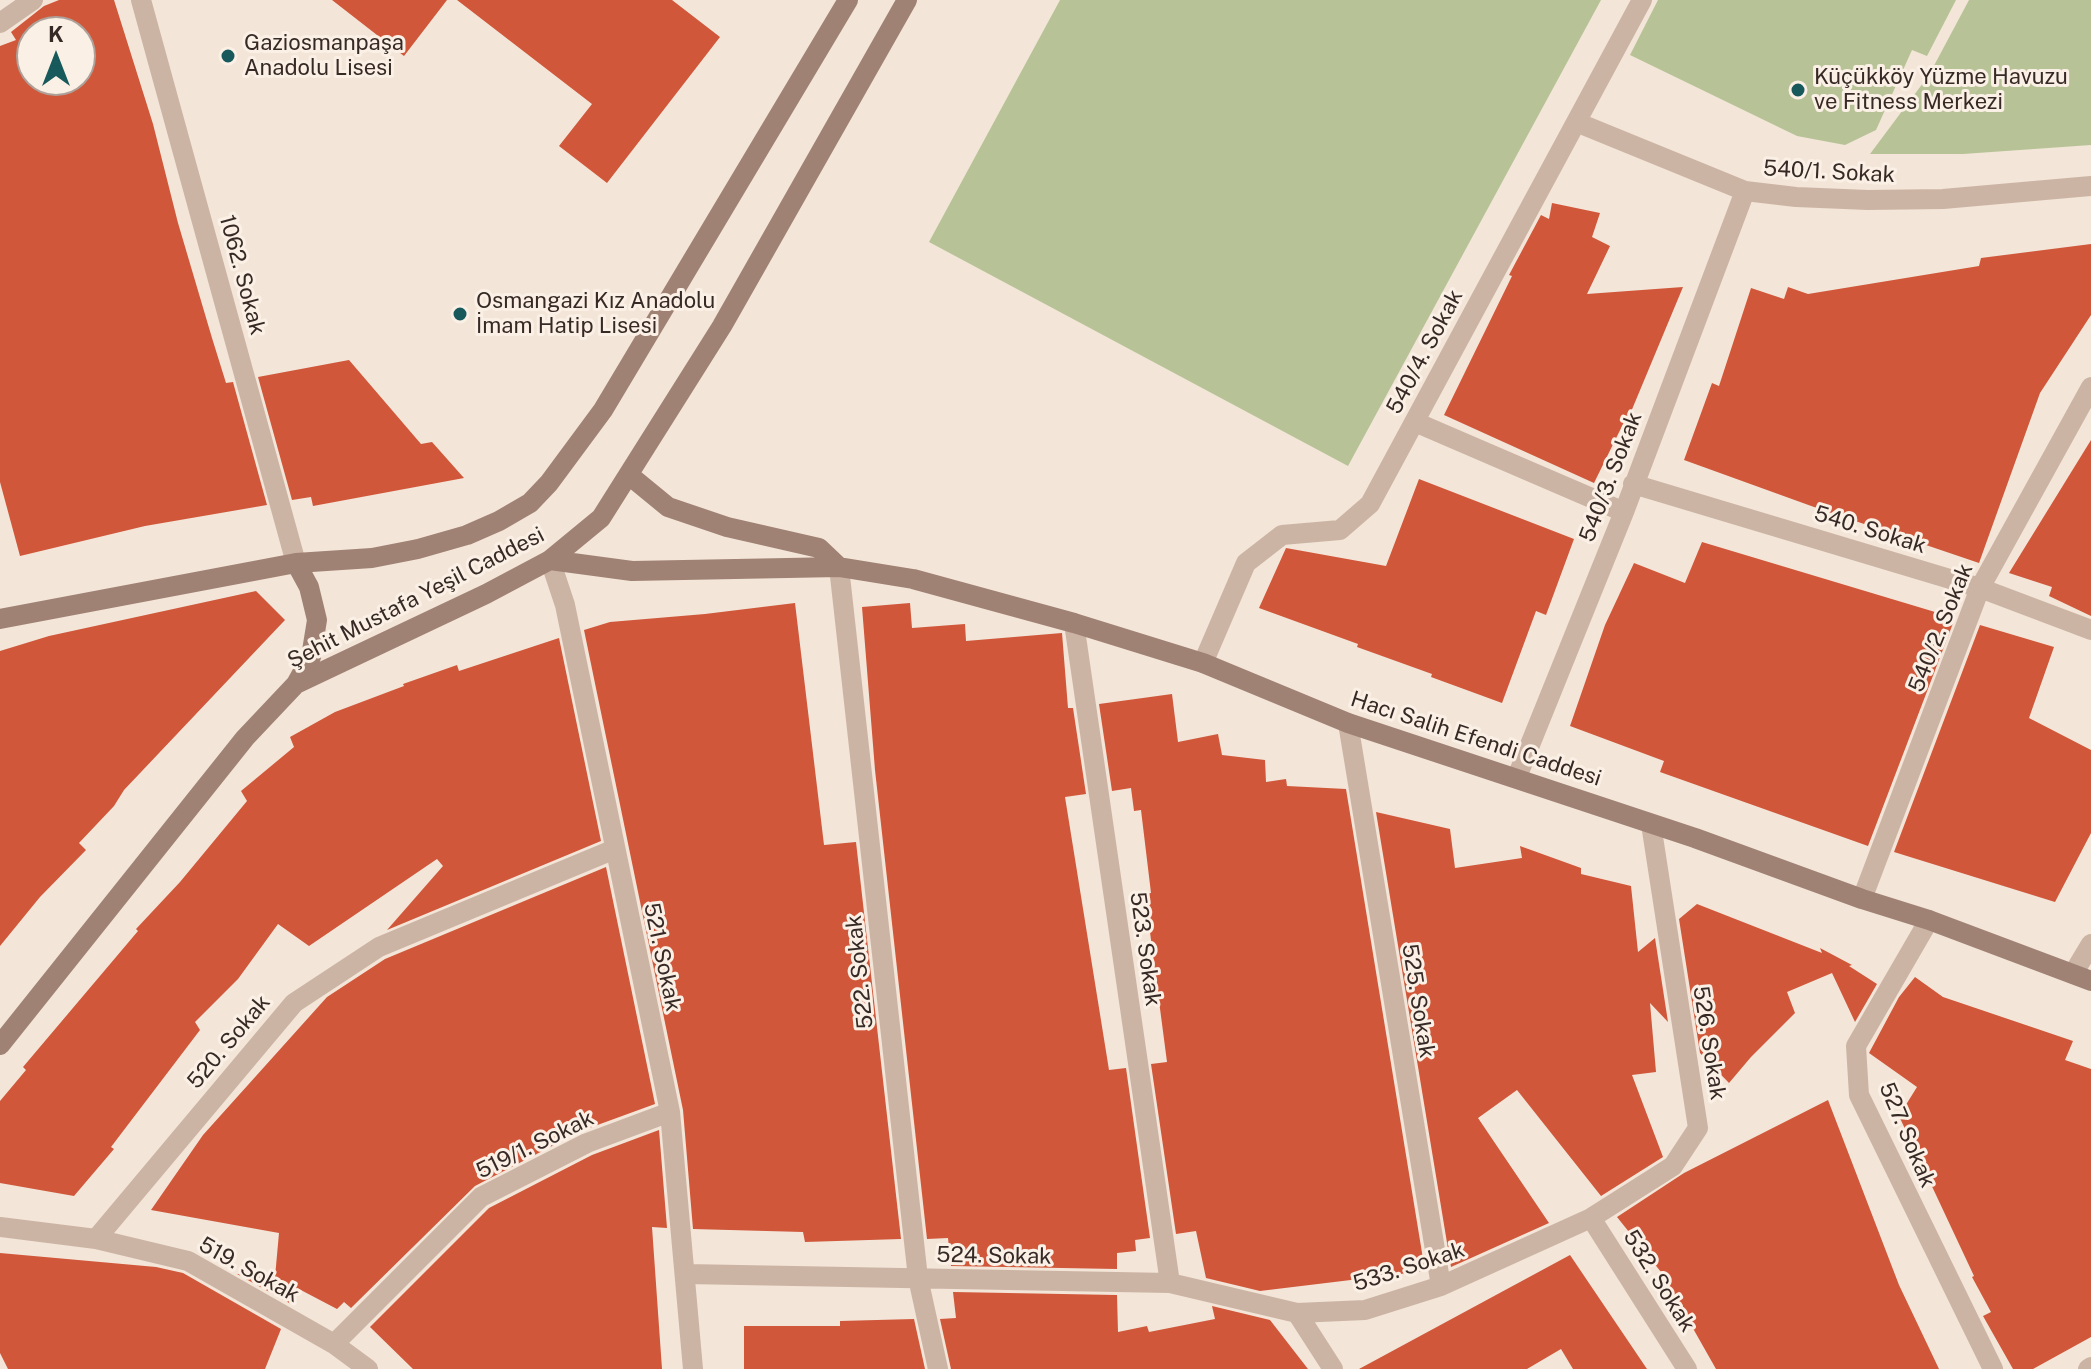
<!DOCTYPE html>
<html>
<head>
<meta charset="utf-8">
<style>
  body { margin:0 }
  #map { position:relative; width:2091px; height:1369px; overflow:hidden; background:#f3e5d8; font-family:"Public Sans",sans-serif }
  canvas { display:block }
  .north { position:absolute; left:16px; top:16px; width:80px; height:80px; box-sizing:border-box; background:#fbf0e5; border:2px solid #ada199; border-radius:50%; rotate:0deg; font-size:22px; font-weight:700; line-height:32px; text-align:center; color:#372a26 }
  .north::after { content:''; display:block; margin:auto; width:28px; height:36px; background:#185a5c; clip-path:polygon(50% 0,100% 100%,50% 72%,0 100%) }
</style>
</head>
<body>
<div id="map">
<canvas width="2091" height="1369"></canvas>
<div class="north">K</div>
</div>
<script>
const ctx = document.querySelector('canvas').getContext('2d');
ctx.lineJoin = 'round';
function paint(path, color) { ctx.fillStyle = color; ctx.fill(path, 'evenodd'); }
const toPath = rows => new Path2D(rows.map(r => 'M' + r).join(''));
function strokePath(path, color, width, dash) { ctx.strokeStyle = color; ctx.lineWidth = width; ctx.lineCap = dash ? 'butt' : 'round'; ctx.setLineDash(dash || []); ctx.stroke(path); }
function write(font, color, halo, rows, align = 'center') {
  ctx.font = font + ' "Public Sans",sans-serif'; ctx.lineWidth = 6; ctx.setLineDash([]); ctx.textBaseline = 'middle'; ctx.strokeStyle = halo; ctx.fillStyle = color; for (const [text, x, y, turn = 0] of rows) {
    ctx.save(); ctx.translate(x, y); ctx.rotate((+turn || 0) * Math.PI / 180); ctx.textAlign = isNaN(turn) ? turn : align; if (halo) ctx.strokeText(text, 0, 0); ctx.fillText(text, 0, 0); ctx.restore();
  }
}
paint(toPath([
  [1060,0,1601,0,1348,466,929,242],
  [1658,0,1956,0,1927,56,1912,50,1876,130,1845,145,1797,136,1630,55],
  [1969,0,2091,0,2091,145,1963,154,1870,154,1929,75]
]), '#b7c397');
paint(toPath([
  [59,0,114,0,153,124,178,223,212,338,226,383,233,382,267,505,145,526,20,556,0,482,0,46,16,40,11,32,44,6],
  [32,32,80,32,80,80,32,80],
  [332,0,447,0,404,56],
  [457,0,672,0,720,37,607,183,559,146,592,104],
  [1552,203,1600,213,1592,237,1610,246,1587,294,1683,287,1628,419,1626,418,1594,483,1444,415,1512,276,1509,275,1541,215,1549,219],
  [2091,244,2091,315,2040,393,1979,563,1814,507,1684,460,1712,383,1719,386,1751,288,1784,299,1788,287,1808,294,1979,266,1981,258],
  [349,360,421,444,432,442,464,478,313,506,311,497,292,500,258,377],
  [2091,440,2091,616,2049,596,2052,587,2009,573],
  [1419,479,1574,539,1546,615,1536,611,1502,703,1431,677,1432,674,1357,647,1358,644,1259,608,1286,548,1386,566],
  [1702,542,1955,618,1868,846,1660,772,1664,761,1570,726,1605,625,1634,563,1685,583],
  [256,591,285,620,124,790,114,806,79,843,86,850,40,897,0,946,0,651,49,636],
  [795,603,824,845,856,842,901,1239,805,1242,803,1232,693,1229,683,1110,584,630,610,622,705,614],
  [910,603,912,628,965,624,966,641,1062,633,1068,708,1073,708,1086,794,1065,797,1109,1070,1126,1068,1150,1238,1135,1240,1136,1251,1117,1253,1117,1269,951,1266,948,1238,927,1239,875,770,862,607],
  [1980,625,2054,647,2029,718,2091,750,2091,833,2055,902,1894,852],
  [559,638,601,841,387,930,443,866,437,859,309,946,278,924,238,979,195,1022,200,1030,111,1147,114,1149,74,1196,0,1183,0,1101,26,1070,23,1067,138,931,136,929,180,882,247,801,241,791,294,747,290,737,335,712,404,686,403,684,457,665,459,671],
  [1172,694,1178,742,1218,734,1222,755,1265,760,1266,782,1286,779,1287,786,1346,789,1425,1271,1260,1291,1206,1278,1196,1231,1176,1234,1151,1064,1167,1062,1145,894,1151,893,1141,810,1134,811,1131,788,1112,791,1099,704],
  [1376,812,1450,829,1455,868,1522,858,1520,846,1581,868,1581,874,1631,886,1638,952,1655,938,1668,1022,1650,1003,1656,1072,1632,1075,1663,1157,1601,1196,1517,1090,1478,1118,1549,1223,1451,1267],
  [606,867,655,1104,581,1131,475,1186,351,1308,344,1302,337,1309,297,1288,291,1304,237,1274,275,1277,279,1233,151,1210,203,1135,327,997,385,959],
  [1697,904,1822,953,1820,948,1852,965,1849,966,1877,984,1855,1022,1832,973,1787,992,1795,1013,1751,1057,1729,1083,1700,1053,1679,919],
  [1915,977,1943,997,2073,1041,2065,1060,2091,1069,2091,1337,2033,1369,2013,1369,1983,1316,1991,1312,1972,1277,1974,1276,1899,1116,1917,1087,1869,1053,1899,997],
  [1828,1100,1899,1285,1939,1369,1716,1369,1661,1272,1617,1217,1684,1173],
  [659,1130,667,1228,652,1227,662,1369,413,1369,370,1327,489,1208,592,1155],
  [0,1253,156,1267,183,1273,281,1329,265,1369,8,1369,0,1353],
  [1570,1255,1647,1369,1573,1369,1561,1349,1527,1369,1359,1369],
  [953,1292,1117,1295,1118,1332,1147,1326,1149,1332,1215,1319,1212,1306,1270,1320,1308,1369,951,1369,940,1319,956,1318],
  [914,1319,925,1369,744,1369,744,1326,840,1326,840,1321]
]), '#d0573a');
strokePath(toPath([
  [141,0,296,563],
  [0,23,33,0],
  [1576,122,1745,191,1796,197,1868,200,1943,199,2091,186],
  [1415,422,1624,512],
  [1633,484,1980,588,2091,630],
  [550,560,565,605,670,1112,693,1369],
  [839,567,918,1278,938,1369],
  [1074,623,1170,1283],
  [1203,663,1246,563,1282,535,1340,530,1370,504,1642,0],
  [1348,723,1441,1286],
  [1517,777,1624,512,1745,191],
  [1862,899,1980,588,2091,387],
  [1929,920,1856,1046,1859,1095,1993,1369],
  [2073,974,2091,944],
  [1591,1218,1687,1369],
  [0,1227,96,1239,188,1261,334,1344,368,1369],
  [96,1239,294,1003,379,947,615,849],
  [686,1274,1170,1283,1297,1313,1365,1310,1441,1286,1591,1218,1673,1166,1698,1128,1651,824],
  [1297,1313,1333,1369],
  [334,1344,481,1197,587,1143,670,1112],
  [2088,1369,2091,1367]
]), '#ccb4a4', 20);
strokePath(toPath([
  [629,475,668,507,727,527,819,548,839,567],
  [550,560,632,571,839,567,913,579,1074,623,1203,663,1348,723,1695,838,1862,899,1929,920,2091,981],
  [296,563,309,587,317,620,311,657,296,684],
  [0,619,296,563,372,558,418,549,467,535,499,521,530,503,549,483,603,410,848,0],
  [0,1045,245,738,296,684,486,594,550,560,601,518,722,326,907,0]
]), '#a08275', 20);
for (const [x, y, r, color] of [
  [228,56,8,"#185a5c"],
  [1798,90,8,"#185a5c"],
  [460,314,8,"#185a5c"]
]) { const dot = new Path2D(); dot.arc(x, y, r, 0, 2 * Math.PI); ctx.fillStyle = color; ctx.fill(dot); strokePath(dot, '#fbf0e5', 3); }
write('22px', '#372a26', '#fbf0e5', [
  ["Gaziosmanpaşa",244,43],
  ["Anadolu Lisesi",244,68],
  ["Küçükköy Yüzme Havuzu",1814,77],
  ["ve Fitness Merkezi",1814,102],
  ["Osmangazi Kız Anadolu",476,301],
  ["İmam Hatip Lisesi",476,326]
], 'left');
write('22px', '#372a26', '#fbf0e5', [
  ["540/1. Sokak",1829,172,3],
  ["1062. Sokak",242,275,75],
  ["540/4. Sokak",1425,352,-62],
  ["540/3. Sokak",1611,477,-69],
  ["540. Sokak",1870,530,17],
  ["Şehit Mustafa Yeşil Caddesi",416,598,-27],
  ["540/2. Sokak",1941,628,-68],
  ["Hacı Salih Efendi Caddesi",1476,739,18],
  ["523. Sokak",1145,949,82],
  ["521. Sokak",662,957,78],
  ["522. Sokak",860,972,-96],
  ["525. Sokak",1418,1001,81],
  ["520. Sokak",229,1042,-50],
  ["526. Sokak",1709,1043,81],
  ["527. Sokak",1907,1135,67],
  ["519/1. Sokak",535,1145,-26],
  ["524. Sokak",994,1256,1],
  ["533. Sokak",1409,1267,-18],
  ["519. Sokak",249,1270,29],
  ["532. Sokak",1659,1281,58]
]);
</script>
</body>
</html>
